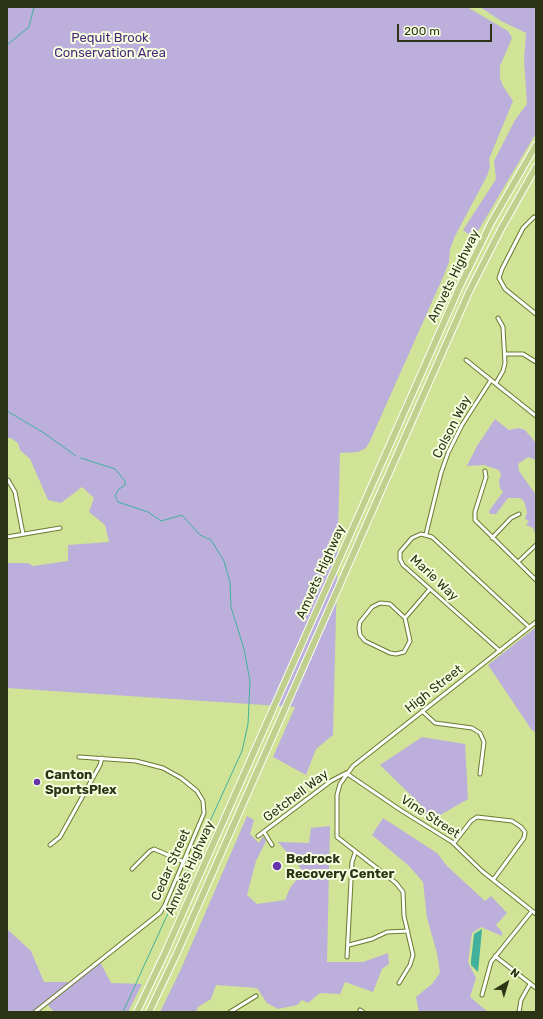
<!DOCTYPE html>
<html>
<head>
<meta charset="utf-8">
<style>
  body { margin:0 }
  #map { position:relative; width:543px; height:1019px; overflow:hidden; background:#d1e397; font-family:Rubik,sans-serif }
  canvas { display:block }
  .frame { position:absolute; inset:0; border:8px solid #2d3315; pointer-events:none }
  .north { position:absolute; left:487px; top:963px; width:40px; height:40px; -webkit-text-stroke:3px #f7ffe1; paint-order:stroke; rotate:38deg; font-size:11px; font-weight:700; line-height:16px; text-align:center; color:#2d3315 }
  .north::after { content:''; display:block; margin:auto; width:14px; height:18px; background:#2d3315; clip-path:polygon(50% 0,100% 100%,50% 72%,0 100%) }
  .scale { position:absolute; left:397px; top:24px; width:95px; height:18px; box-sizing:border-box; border:2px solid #2d3315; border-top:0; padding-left:5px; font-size:12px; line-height:14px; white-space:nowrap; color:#2d3315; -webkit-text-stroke:3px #f7ffe1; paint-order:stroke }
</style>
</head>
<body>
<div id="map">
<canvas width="543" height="1019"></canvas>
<div class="frame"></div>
<div class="north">N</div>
<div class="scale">200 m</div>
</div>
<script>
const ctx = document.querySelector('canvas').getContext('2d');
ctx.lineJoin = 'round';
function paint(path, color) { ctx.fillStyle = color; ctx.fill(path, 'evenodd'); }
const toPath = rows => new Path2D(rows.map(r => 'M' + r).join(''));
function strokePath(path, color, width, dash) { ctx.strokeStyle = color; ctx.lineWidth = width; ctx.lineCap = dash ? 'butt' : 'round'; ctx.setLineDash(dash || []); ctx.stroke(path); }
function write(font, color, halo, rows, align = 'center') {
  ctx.font = font + ' Rubik,sans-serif'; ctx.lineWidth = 4; ctx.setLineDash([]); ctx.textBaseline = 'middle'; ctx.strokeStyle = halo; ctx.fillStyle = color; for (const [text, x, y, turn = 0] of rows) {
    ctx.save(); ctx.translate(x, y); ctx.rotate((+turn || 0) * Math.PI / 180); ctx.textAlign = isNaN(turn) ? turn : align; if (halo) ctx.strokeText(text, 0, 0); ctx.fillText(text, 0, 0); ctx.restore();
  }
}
paint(toPath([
  [7,7,467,7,508,31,512,38,500,66,500,78,503,86,513,101,489,159,490,167,487,176,455,236,450,249,449,262,444,275,370,441,366,448,358,452,340,453,333,735,316,749,306,775,273,757,295,707,7,688,7,563,28,563,33,566,68,561,68,545,109,542,105,525,89,512,94,498,82,487,61,503,48,500,30,459,20,450,18,443,11,438,7,438],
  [480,7,536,7,536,133,474,238,463,230,496,179,494,161,515,120,527,104,524,60,526,33,501,21],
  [495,419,509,430,519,428,525,430,536,443,536,460,528,457,518,464,519,471,536,495,536,536,533,528,526,525,529,521,525,519,527,512,524,501,520,498,508,498,496,514,490,514,489,511,503,492,500,488,499,481,501,475,499,470,484,465,467,466,477,446],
  [536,627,536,733,531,729,488,665],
  [422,737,465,744,468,799,435,818,431,823,425,818,426,810,380,765],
  [247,816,254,820,250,834,259,843,263,836,266,841,256,861,247,895,257,904,285,900,290,888,303,871,278,842,309,843,311,828,330,826,327,962,363,962,388,953,389,964,382,969,373,992,345,982,340,994,320,993,308,1003,302,1000,297,1005,278,1009,267,1003,257,988,216,985,211,999,198,1007,196,1012,160,1012,181,969],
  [383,818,437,853,447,866,485,901,491,896,507,913,496,925,502,932,502,936,481,927,472,933,468,962,476,978,470,997,488,1012,419,1012,416,997,432,984,440,973,437,953,427,918,423,882,409,866,372,835],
  [7,929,31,951,44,982,74,982,100,962,111,983,142,984,128,1012,54,1012,46,1003,35,1012,7,1011]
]), '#bdafdb');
paint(toPath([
  [482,929,482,930,478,972,471,965,471,961,474,934]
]), '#41b19d');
strokePath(toPath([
  [7,45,29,27,34,7],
  [7,411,44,433,76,456],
  [81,458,115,469,125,481,125,485,118,490,115,496,118,502,148,512,161,521,182,515,200,535,211,540,224,561,230,582,231,607,244,649,250,681,248,724,242,751,123,1012]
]), '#41b19d', 1);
const minor = toPath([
  [534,217,523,228,502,269,499,278,505,289,536,314],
  [505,354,523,354,536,362],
  [466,360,536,416],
  [496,383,503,371,505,363,503,327,498,318],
  [485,471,486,477,475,512,475,520,536,580],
  [8,480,15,492,23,534],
  [426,534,441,473,448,453,462,425,491,380],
  [7,537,60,528],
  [492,538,511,518,519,514],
  [518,562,536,545],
  [405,618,390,604,380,603,372,607,360,622,359,628,360,635,365,641,390,653,396,654,404,652,410,641,405,618,430,589],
  [500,651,403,565,400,559,400,552,412,538,421,534,432,537,529,627],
  [422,711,435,723,472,728,480,733,484,742,480,774],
  [346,773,402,811,452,842,482,871,536,914],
  [264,832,272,845],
  [258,836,331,781,346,773],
  [454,843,471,821,477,817,512,821,521,827,525,832,524,838,493,880],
  [50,845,60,837,100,765,102,758],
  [132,869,150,851,154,849,184,862],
  [349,945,372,939,387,932,408,931],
  [495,956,536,988],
  [347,957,352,862,355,853],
  [399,983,410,965,413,955,404,916,403,892,396,883,337,837,337,795,340,784,353,766,536,622],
  [482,995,491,962,532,911],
  [360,1010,363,1012],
  [35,1012,160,913,165,905,204,813,203,801,197,791,181,778,163,768,136,761,79,757],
  [230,1012,256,996],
  [519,1012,521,1000,530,984]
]);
const motorway = toPath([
  [137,1012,165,953,460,286,491,223,536,145],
  [149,1012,177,953,469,292,501,229,536,167]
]);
strokePath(minor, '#6b7a30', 5);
strokePath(motorway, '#fff', 8);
strokePath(minor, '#fff', 3);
strokePath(motorway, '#c1d18d', 6);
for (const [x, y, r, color] of [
  [37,782,4,"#6834ab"],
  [277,866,5,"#6834ab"]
]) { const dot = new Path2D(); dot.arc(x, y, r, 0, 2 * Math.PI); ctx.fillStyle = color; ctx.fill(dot); strokePath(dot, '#f7ffe1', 1.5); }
write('13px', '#4b277a', '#f7ffe1', [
  ["Pequit Brook",110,38],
  ["Conservation Area",110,53]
]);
write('13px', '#2d3315', '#f7ffe1', [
  ["Amvets Highway",454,276,-64],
  ["Colson Way",452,427,-63],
  ["Amvets Highway",321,572,-66],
  ["Marie Way",434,578,43],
  ["High Street",434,689,-38],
  ["Getchell Way",296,796,-37],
  ["Vine Street",430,817,33],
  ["Cedar Street",171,865,-66],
  ["Amvets Highway",190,868,-66]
]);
write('bold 13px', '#2d3315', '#f7ffe1', [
  ["Canton",45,775],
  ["SportsPlex",45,790],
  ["Bedrock",286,859],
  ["Recovery Center",286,874]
], 'left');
</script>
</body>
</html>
